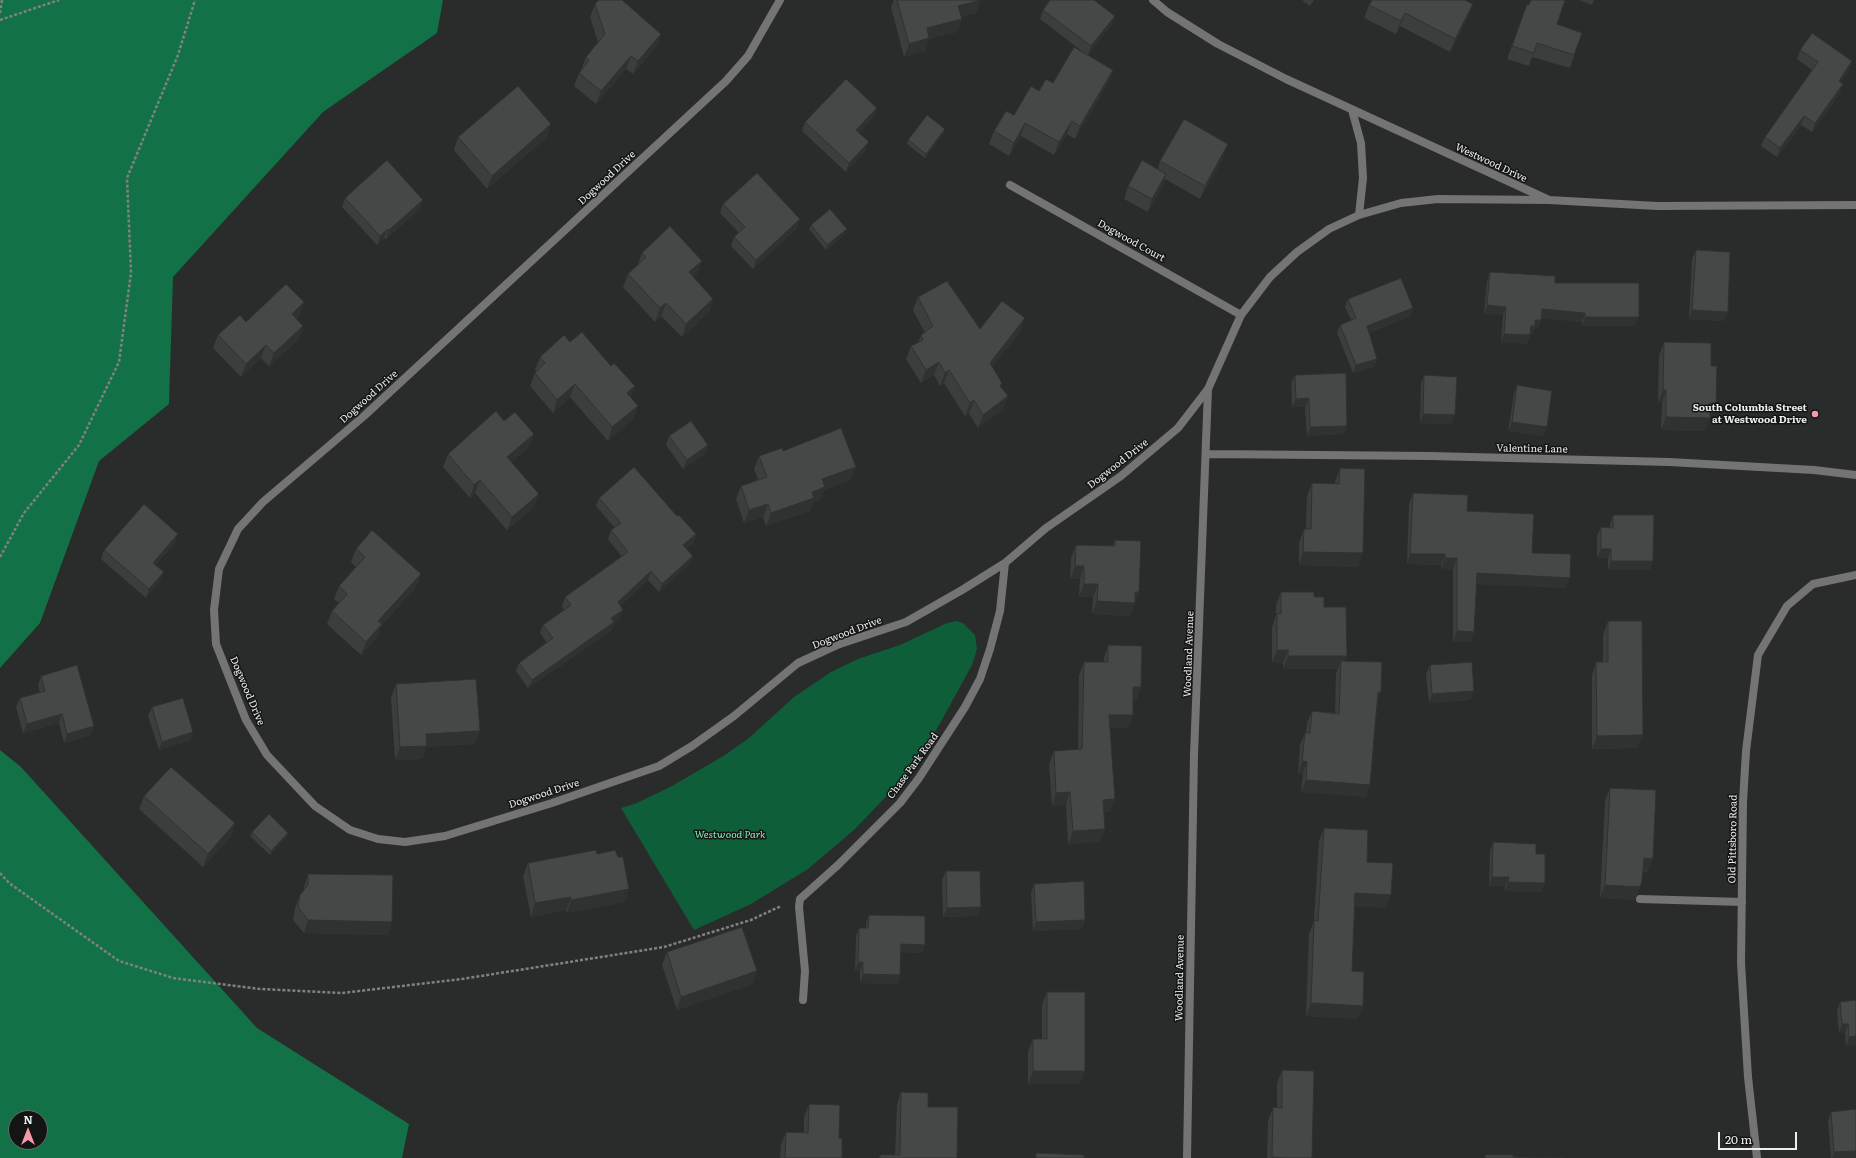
<!DOCTYPE html>
<html>
<head>
<meta charset="utf-8">
<style>
  body { margin:0 }
  #map { position:relative; width:1856px; height:1158px; overflow:hidden; background:#2a2c2b; font-family:Literata,serif }
  canvas { display:block }
  .north { position:absolute; left:8px; top:1110px; width:40px; height:40px; box-sizing:border-box; background:#131414; border:1px solid #6a6c6b; border-radius:50%; rotate:0deg; font-size:11px; font-weight:700; line-height:16px; text-align:center; color:#edefed }
  .north::after { content:''; display:block; margin:auto; width:14px; height:18px; background:#f39aab; clip-path:polygon(50% 0,100% 100%,50% 72%,0 100%) }
  .scale { position:absolute; left:1718px; top:1132px; width:79px; height:18px; box-sizing:border-box; border:2px solid #edefed; border-top:0; padding-left:5px; font-size:12px; line-height:14px; white-space:nowrap; color:#edefed; -webkit-text-stroke:3px #131414; paint-order:stroke }
</style>
</head>
<body>
<div id="map">
<canvas width="1856" height="1158"></canvas>
<div class="north">N</div>
<div class="scale">20 m</div>
</div>
<script>
const ctx = document.querySelector('canvas').getContext('2d');
ctx.lineJoin = 'round';
function paint(path, color) { ctx.fillStyle = color; ctx.fill(path, 'evenodd'); }
const toPath = rows => new Path2D(rows.map(r => 'M' + r).join(''));
function strokePath(path, color, width, dash) { ctx.strokeStyle = color; ctx.lineWidth = width; ctx.lineCap = dash ? 'butt' : 'round'; ctx.setLineDash(dash || []); ctx.stroke(path); }
function write(font, color, halo, rows, align = 'center') {
  ctx.font = font + ' Literata,serif'; ctx.lineWidth = 3; ctx.setLineDash([]); ctx.textBaseline = 'middle'; ctx.strokeStyle = halo; ctx.fillStyle = color; for (const [text, x, y, turn = 0] of rows) {
    ctx.save(); ctx.translate(x, y); ctx.rotate((+turn || 0) * Math.PI / 180); ctx.textAlign = isNaN(turn) ? turn : align; if (halo) ctx.strokeText(text, 0, 0); ctx.fillText(text, 0, 0); ctx.restore();
  }
}
paint(toPath([
  [956,621,963,623,975,635,977,649,972,665,938,727,916,761,897,785,855,829,808,869,751,904,694,930,621,808,637,803,672,786,725,755,749,738,794,697,831,672,858,659,900,645,947,623]
]), '#0d5e39');
paint(toPath([
  [0,0,443,0,437,33,323,112,173,277,169,404,99,461,40,623,0,668],
  [0,750,21,767,257,1028,409,1124,402,1158,0,1158],
  [16,1118,40,1118,40,1142,16,1142]
]), '#127146');
strokePath(toPath([
  [0,13,2,0],
  [0,20,59,0],
  [0,557,24,513,79,445,119,362,131,273,127,178,178,55,195,0],
  [0,873,9,883,119,961,173,978,260,989,342,993,462,979,664,947,751,920,781,906]
]), '#808281', 2.5, [3, 2]);
strokePath(toPath([
  [1640,899,1742,902]
]), '#737473', 8);
strokePath(toPath([
  [780,0,748,56,726,81,364,416,263,502,238,529,219,569,214,610,216,644,246,720,267,755,315,806,350,830,378,839,405,842,445,836,552,803,659,766,692,746,734,716,798,663,837,645,906,622,962,590,1005,563,1046,528,1121,476,1178,428,1208,389],
  [1153,0,1167,12,1218,44,1286,79,1549,200,1657,206,1856,205],
  [1352,110,1361,143,1363,178,1359,215],
  [1010,185,1241,315],
  [1207,454,1431,456,1669,462,1814,470,1856,475],
  [803,1000,805,971,799,907,800,899,838,865,900,803,919,778,965,707,980,679,990,649,1000,611,1005,563],
  [1187,1158,1194,755,1208,389,1241,315,1270,277,1297,252,1329,229,1359,215,1401,203,1438,199,1549,200],
  [1757,1158,1748,1077,1741,963,1743,802,1746,751,1758,655,1787,606,1813,584,1856,575]
]), '#737473', 8);
paint(toPath([
  [894,0,981,0,976,13,961,17,962,19,957,32,929,39,925,51,904,57,891,7],
  [1302,0,1314,0,1310,6],
  [1579,0,1594,0,1592,5],
  [595,4,661,34,656,47,633,74,626,69,596,104,574,86,579,73,581,70,586,57,598,42,590,17],
  [1527,4,1557,24,1582,33,1570,68,1532,57,1529,66,1507,59],
  [1369,5,1468,17,1450,52,1400,26,1396,34,1364,18],
  [1043,10,1115,16,1111,25,1088,55,1113,70,1108,83,1075,139,1067,134,1054,155,1021,136,1009,156,989,144,994,131,1014,115,1039,91,1053,83,1087,55,1040,19],
  [1800,50,1849,70,1840,83,1840,93,1812,132,1801,125,1777,157,1761,146,1765,137,1812,70,1797,59],
  [874,117,859,133,865,151,846,172,802,131,805,122],
  [943,134,925,158,907,144,908,140],
  [458,137,547,137,487,189,454,150],
  [1224,157,1200,199,1165,179,1162,187,1148,212,1124,199,1128,186,1158,169,1160,161],
  [345,198,420,209,386,239,384,238,377,245,342,207],
  [723,204,797,228,753,269,731,246,734,237,739,233,720,213],
  [811,225,845,234,826,250,809,229],
  [1696,250,1728,312,1724,321,1689,319,1692,259],
  [642,253,702,261,697,274,693,277,713,299,709,312,682,337,661,316,655,322,623,287,628,274,637,266],
  [1490,272,1555,283,1635,326,1582,326,1582,322,1541,318,1541,320,1538,329,1534,329,1532,335,1530,335,1527,344,1501,342,1503,315,1484,314,1487,281],
  [918,297,980,329,1020,332,992,367,1001,387,1008,396,1003,409,978,428,969,414,965,416,944,383,940,386,934,375,921,383,906,359,911,346,918,343,921,335,925,333,913,310],
  [1348,299,1413,308,1410,316,1369,333,1377,359,1374,367,1353,373,1337,333,1340,325,1351,320,1345,307],
  [304,302,299,315,296,318,303,326,299,339,269,366,261,358,241,377,213,348,218,335,246,322],
  [570,342,631,398,638,406,633,419,608,441,570,397,553,413,530,386,535,373,536,372,535,370,540,357],
  [1664,342,1711,416,1710,416,1705,431,1661,430,1662,403,1658,403,1659,356],
  [1295,375,1347,426,1344,434,1307,436,1305,407,1292,407,1291,384],
  [1424,375,1452,424,1420,423,1421,384],
  [1517,385,1544,436,1508,431,1514,394],
  [504,421,534,434,529,447,511,462,534,507,507,530,475,493,470,498,443,467,448,454],
  [669,436,705,454,683,469,666,445],
  [783,451,851,480,824,490,820,500,813,502,810,511,766,526,763,517,744,523,736,499,741,486,758,480,754,469,759,456],
  [1340,468,1358,567,1299,565,1299,543,1304,529,1306,529,1307,496,1312,483,1335,484,1335,482],
  [1413,493,1467,511,1532,553,1566,588,1477,584,1474,632,1471,642,1453,642,1453,569,1441,568,1441,565,1407,564,1409,504],
  [599,498,677,516,696,534,693,543,686,549,689,564,659,592,648,580,620,606,620,618,614,623,611,631,528,688,516,671,519,663,547,643,540,633,543,625,564,610,562,606,565,597,622,557,608,539,611,530,615,528,596,506],
  [1613,515,1650,570,1608,570,1608,558,1597,558,1597,536,1601,527,1610,527,1610,524],
  [1115,540,1135,605,1134,605,1130,616,1092,614,1093,597,1079,597,1080,579,1070,579,1071,558,1076,545,1113,546],
  [175,543,155,565,160,581,146,598,101,559,104,550],
  [356,549,421,574,416,587,381,626,377,637,361,655,327,624,332,611,339,603,334,599,339,586,356,567,351,562],
  [1281,592,1314,597,1324,607,1345,661,1378,701,1366,797,1301,792,1303,774,1298,774,1300,745,1305,733,1306,733,1307,723,1312,711,1335,713,1336,673,1338,669,1283,669,1283,663,1272,663,1272,627,1276,615,1276,605],
  [1608,621,1638,748,1592,749,1592,675,1596,662,1603,662,1603,635],
  [1108,645,1137,700,1133,700,1128,728,1110,728,1110,812,1104,812,1100,842,1068,844,1066,805,1052,806,1049,764,1054,751,1078,749,1079,675,1084,662,1104,662,1104,658],
  [1430,665,1471,700,1429,703,1426,674],
  [41,676,94,726,91,735,64,743,59,723,23,733,16,707,20,698,40,693,38,685],
  [396,684,475,744,426,747,422,759,395,760,391,697],
  [152,707,190,741,159,750,148,716],
  [1610,788,1648,872,1643,872,1642,881,1635,900,1600,898,1605,801],
  [144,796,235,823,231,836,203,867,139,809],
  [1324,828,1386,908,1355,906,1352,971,1363,1006,1358,1019,1306,1016,1309,934,1314,920,1319,841],
  [252,832,288,833,287,837,270,855,250,836],
  [1493,842,1536,854,1541,892,1505,891,1505,886,1489,886,1490,851],
  [597,854,625,902,567,913,566,910,531,917,523,876,528,863],
  [946,871,981,907,977,916,943,917,942,880],
  [308,874,388,935,304,933,293,920,295,908,300,895,304,890,304,887],
  [1034,884,1085,920,1082,929,1033,931,1031,893],
  [869,915,925,945,922,953,900,952,900,975,897,984,860,983,860,971,855,971,856,936,859,928,866,928,866,923],
  [667,952,753,984,677,1010,662,965],
  [1047,992,1080,1084,1028,1084,1028,1052,1033,1039,1042,1039,1042,1005],
  [1840,1002,1856,1045,1846,1046,1845,1033,1839,1033,1837,1011],
  [1282,1070,1312,1158,1267,1158,1268,1121,1273,1107,1277,1108,1277,1083],
  [901,1092,928,1107,957,1158,879,1158,880,1155,895,1155,897,1104],
  [809,1104,839,1138,842,1158,780,1158,781,1145,786,1132,804,1132,804,1117],
  [1831,1112,1856,1158,1831,1158,1828,1121]
]), '#3b3e3c');
paint(toPath([
  [981,0,976,13,954,19,958,6],
  [1473,4,1468,17,1450,52,1455,39],
  [1405,13,1400,26,1396,34,1401,21],
  [1115,16,1111,25,1088,55,1091,46],
  [962,19,957,32,929,39,925,51,904,57,909,44,927,28],
  [661,34,656,47,633,74,638,61],
  [631,56,626,69,596,104,601,91],
  [1852,61,1849,70,1835,90,1839,81],
  [1113,70,1108,83,1075,139,1080,126],
  [1843,84,1840,93,1812,132,1815,123],
  [877,108,874,117,853,139,856,130],
  [1804,116,1801,125,1777,157,1780,148],
  [1072,121,1067,134,1054,155,1059,142],
  [1025,123,1021,136,1009,156,1014,143],
  [551,124,547,137,487,189,492,176],
  [945,129,943,134,925,158,926,154],
  [869,142,865,151,846,172,849,163],
  [1228,144,1224,157,1200,199,1205,186],
  [1166,174,1162,187,1148,212,1152,199],
  [423,200,420,209,386,239,389,230],
  [800,219,797,228,753,269,756,260],
  [388,229,384,238,377,245,380,236],
  [847,229,845,234,826,250,827,245],
  [702,261,697,274,684,285,689,272],
  [713,299,709,312,682,337,686,324],
  [304,302,299,315,287,327,292,314],
  [666,303,661,316,655,322,660,308],
  [1487,305,1506,307,1503,315,1484,314],
  [1413,308,1410,316,1364,335,1367,326],
  [1542,309,1585,313,1582,322,1538,318],
  [1692,310,1728,312,1724,321,1689,319],
  [1585,317,1639,317,1635,326,1582,326],
  [1025,318,1020,332,985,376,990,363],
  [1535,320,1541,320,1538,329,1534,329,1532,335,1527,335,1531,326],
  [303,326,299,339,269,366,274,353],
  [1504,334,1530,335,1527,344,1501,342],
  [266,345,261,358,241,377,246,364],
  [1377,359,1374,367,1353,373,1356,365],
  [939,362,934,375,921,383,926,370],
  [949,370,944,383,940,386,945,373],
  [575,384,570,397,553,413,557,400],
  [635,386,630,400,627,393],
  [1663,390,1666,390,1662,403,1658,403],
  [1008,396,1003,409,978,428,983,415],
  [1309,398,1305,407,1292,407,1296,399],
  [974,400,969,414,965,416,970,403],
  [1710,403,1716,403,1711,416,1705,416],
  [638,406,633,419,608,441,612,427],
  [1423,414,1455,415,1452,424,1420,423],
  [1666,417,1710,418,1705,431,1661,430],
  [1512,422,1547,427,1544,436,1508,431],
  [1347,426,1344,434,1307,436,1310,427],
  [534,434,529,447,502,470,507,457],
  [708,445,705,454,683,469,687,460],
  [856,467,851,480,824,490,820,500,813,502,810,511,766,526,771,513,812,492,822,479],
  [480,480,475,493,470,498,474,485],
  [539,494,534,507,507,530,512,517],
  [768,504,763,517,744,523,749,510],
  [178,534,175,543,149,572,153,563],
  [696,534,693,543,680,554,683,545],
  [1601,549,1611,549,1608,558,1597,558],
  [1303,552,1363,553,1358,567,1299,565],
  [1410,554,1445,554,1441,565,1407,564],
  [693,556,689,564,659,592,662,584],
  [1445,558,1457,558,1453,569,1441,568],
  [1611,561,1653,561,1650,570,1608,570],
  [1075,566,1084,566,1080,579,1070,579],
  [651,571,648,580,615,611,618,602],
  [164,572,160,581,146,598,149,589],
  [1477,573,1570,578,1566,588,1473,584],
  [421,574,416,587,381,626,377,637,361,655,366,642,378,621],
  [1084,584,1098,584,1093,597,1079,597],
  [1135,592,1139,592,1130,616,1092,614,1097,601],
  [623,610,620,618,614,623,611,631,528,688,532,680,611,618],
  [1457,631,1474,632,1471,642,1453,642],
  [1277,650,1288,650,1283,663,1272,663],
  [1288,656,1347,656,1342,669,1341,661,1338,669,1283,669],
  [1133,687,1141,687,1137,700,1128,700],
  [1474,691,1471,700,1429,703,1432,694],
  [1378,692,1381,692,1376,704],
  [62,714,59,723,23,733,27,724],
  [1109,715,1133,715,1128,728,1104,728],
  [94,726,91,735,64,743,67,734],
  [480,731,475,744,426,747,422,759,395,760,400,747,426,734],
  [193,732,190,741,159,750,162,742],
  [1643,735,1638,748,1592,749,1597,736],
  [1302,761,1307,762,1303,774,1298,774],
  [1306,780,1370,785,1366,797,1301,792],
  [1070,792,1066,805,1052,806,1056,793],
  [1115,799,1110,812,1098,813,1103,800],
  [235,823,231,836,203,867,208,854],
  [1105,829,1100,842,1068,844,1073,831],
  [288,833,287,837,270,855,271,851],
  [1644,858,1653,859,1648,872,1639,871],
  [1492,877,1509,877,1505,886,1489,886],
  [1642,881,1635,900,1600,898,1605,885],
  [1508,882,1545,883,1541,892,1505,891],
  [629,889,625,902,567,913,571,900],
  [1355,893,1391,895,1386,908,1351,906],
  [571,897,566,910,531,917,535,903],
  [981,907,977,916,943,917,947,908],
  [308,920,392,922,388,935,304,933],
  [1085,920,1082,929,1033,931,1036,922],
  [901,944,925,945,922,953,898,952],
  [858,962,863,962,860,971,855,971],
  [757,971,753,984,677,1010,681,997],
  [863,974,900,975,897,984,860,983],
  [1311,1003,1363,1006,1358,1019,1306,1016],
  [1842,1024,1848,1024,1845,1033,1839,1033],
  [1856,1036,1856,1045,1846,1046,1849,1037],
  [1033,1071,1085,1071,1080,1084,1028,1084],
  [1856,1151,1856,1158,1832,1158,1834,1152],
  [1272,1157,1285,1158,1271,1158]
]), '#303231');
const building = toPath([
  [599,0,622,0,661,34,638,61,631,56,601,91,579,73,589,60,586,57,605,34,595,4,599,0],
  [897,0,981,0,958,6,962,19,927,28,929,38,909,44,897,0],
  [1050,0,1094,0,1115,16,1091,46,1043,10,1050,0],
  [1372,0,1465,0,1473,4,1455,39,1405,13,1401,21,1369,5,1372,0],
  [1531,0,1565,0,1557,24,1582,33,1574,55,1537,43,1534,53,1512,46,1527,4,1529,5,1531,0],
  [1812,33,1852,61,1839,81,1843,84,1815,123,1804,116,1780,148,1765,137,1818,62,1800,50,1812,33],
  [1074,47,1113,70,1080,126,1072,121,1059,142,1025,123,1014,143,994,131,1006,111,1014,115,1031,86,1039,91,1046,79,1053,83,1074,47],
  [846,79,877,108,856,130,869,142,849,163,805,122,846,79],
  [518,86,551,124,492,176,458,137,518,86],
  [927,115,945,129,926,154,908,140,927,115],
  [1184,119,1228,144,1205,186,1160,161,1184,119],
  [387,160,423,200,389,230,388,229,380,236,345,198,387,160],
  [1142,160,1166,174,1152,199,1128,186,1142,160],
  [757,173,800,219,756,260,734,237,745,227,723,204,757,173],
  [830,209,847,229,827,245,811,225,830,209],
  [670,226,702,261,689,272,713,299,686,324,666,303,660,308,628,274,646,257,642,253,670,226],
  [1696,250,1730,252,1728,312,1692,310,1696,250],
  [1490,272,1555,276,1555,283,1639,283,1639,317,1585,317,1585,313,1542,309,1541,320,1535,320,1535,326,1531,326,1530,335,1504,334,1506,307,1487,305,1490,272],
  [1401,278,1413,308,1367,326,1377,359,1356,365,1340,325,1356,318,1348,299,1401,278],
  [947,281,980,329,1002,301,1025,318,990,363,1002,383,1000,386,1008,396,983,415,974,400,970,403,949,370,945,373,939,362,926,370,911,346,923,340,921,335,933,326,918,297,947,281],
  [286,284,304,302,292,314,303,326,274,353,266,345,246,364,218,335,240,315,246,322,286,284],
  [582,332,611,366,614,363,635,386,627,393,638,406,612,427,575,384,557,400,535,373,545,363,540,357,564,335,570,342,582,332],
  [1664,342,1711,343,1711,366,1717,366,1716,403,1710,403,1710,418,1666,417,1666,390,1663,390,1664,342],
  [1346,373,1347,426,1310,427,1309,398,1296,399,1295,375,1346,373],
  [1424,375,1457,377,1455,415,1423,414,1424,375],
  [1517,385,1552,391,1547,427,1512,422,1517,385],
  [496,411,504,421,515,412,534,434,507,457,539,494,512,517,480,480,474,485,448,454,496,411],
  [691,421,708,445,687,460,669,436,691,421],
  [841,428,856,467,822,479,825,487,812,492,814,498,771,513,768,504,749,510,741,486,767,477,759,456,782,448,783,451,841,428],
  [634,467,677,516,679,515,696,534,683,545,693,556,662,584,651,571,618,602,623,610,611,618,614,622,532,680,519,663,553,638,543,625,571,605,565,597,628,552,611,530,621,523,599,498,634,467],
  [1340,468,1365,469,1363,553,1303,552,1304,529,1311,529,1312,483,1339,484,1340,468],
  [1413,493,1468,495,1467,511,1534,514,1532,553,1571,554,1570,578,1477,573,1474,632,1457,631,1457,558,1445,558,1445,554,1410,554,1413,493],
  [144,504,178,534,153,563,164,572,149,589,104,550,144,504],
  [1613,515,1654,515,1653,561,1611,561,1611,549,1601,549,1601,527,1613,528,1613,515],
  [372,530,421,574,378,621,382,624,366,642,332,611,347,594,339,586,365,557,356,549,372,530],
  [1115,540,1141,541,1139,592,1135,592,1135,603,1097,601,1098,584,1084,584,1084,566,1075,566,1076,545,1115,546,1115,540],
  [1281,592,1314,592,1314,597,1324,597,1324,607,1346,607,1347,656,1288,656,1288,650,1277,650,1277,614,1281,614,1281,592],
  [1608,621,1642,621,1643,735,1597,736,1596,662,1608,662,1608,621],
  [1108,645,1142,646,1141,687,1133,687,1133,715,1109,715,1115,799,1103,800,1105,829,1073,831,1070,792,1056,793,1054,751,1082,749,1084,662,1108,662,1108,645],
  [1341,661,1382,662,1381,692,1378,692,1370,785,1306,780,1307,762,1302,761,1305,733,1310,733,1312,711,1339,714,1341,661],
  [1472,662,1474,691,1432,694,1430,665,1472,662],
  [77,665,94,726,67,734,62,714,27,724,20,698,45,691,41,676,77,665],
  [476,679,480,731,426,734,427,746,400,747,396,684,476,679],
  [183,698,193,732,162,742,152,707,183,698],
  [171,767,235,823,208,854,144,796,171,767],
  [1610,788,1656,790,1653,859,1644,858,1642,881,1640,887,1605,885,1610,788],
  [269,814,288,833,271,851,252,832,269,814],
  [1324,828,1368,830,1367,862,1393,863,1391,895,1355,893,1352,971,1364,972,1363,1006,1311,1003,1314,920,1318,921,1324,828],
  [1493,842,1536,844,1536,854,1545,854,1545,883,1508,882,1509,877,1492,877,1493,842],
  [596,850,597,854,615,850,618,857,623,857,629,889,571,900,571,897,535,903,528,863,596,850],
  [946,871,980,871,981,907,947,908,946,871],
  [308,874,393,875,392,922,308,920,298,907,300,895,308,885,308,874],
  [1084,881,1085,920,1036,922,1034,884,1084,881],
  [869,915,925,916,925,945,901,944,900,975,863,974,863,962,858,962,859,928,868,928,869,915],
  [742,927,757,971,681,997,667,952,742,927],
  [1047,992,1085,992,1085,1071,1033,1071,1033,1039,1047,1039,1047,992],
  [1856,1000,1856,1036,1849,1037,1848,1024,1842,1024,1840,1002,1856,1000],
  [1282,1070,1314,1071,1312,1158,1285,1158,1272,1157,1273,1107,1282,1108,1282,1070],
  [901,1092,928,1093,928,1107,958,1107,957,1158,880,1158,880,1155,900,1155,901,1092],
  [809,1104,840,1105,839,1138,842,1138,842,1158,785,1158,786,1132,808,1133,809,1104],
  [1856,1109,1856,1151,1834,1152,1831,1112,1856,1109],
  [1036,1153,1084,1155,1084,1158,1036,1158,1036,1153],
  [1485,1155,1513,1155,1513,1157,1563,1158,1485,1158,1485,1155]
]);
paint(building, '#454846');
strokePath(building, '#303231', 1);
for (const [x, y, r, color] of [
  [1815,414,4,"#f39aab"]
]) { const dot = new Path2D(); dot.arc(x, y, r, 0, 2 * Math.PI); ctx.fillStyle = color; ctx.fill(dot); strokePath(dot, '#131414', 1.5); }
write('10px', '#edefed', '#131414', [
  ["Westwood Drive",1491,163,25],
  ["Dogwood Drive",607,178,-43],
  ["Dogwood Court",1131,241,29],
  ["Dogwood Drive",369,397,-42],
  ["Valentine Lane",1532,449,1],
  ["Dogwood Drive",1118,464,-38],
  ["Dogwood Drive",847,633,-21],
  ["Woodland Avenue",1189,654,-88],
  ["Dogwood Drive",247,691,67],
  ["Chase Park Road",913,766,-54],
  ["Dogwood Drive",544,794,-18],
  ["Old Pittsboro Road",1733,839,-89],
  ["Woodland Avenue",1180,978,-89]
]);
write('bold 10px', '#edefed', '#131414', [
  ["South Columbia Street",1807,408],
  ["at Westwood Drive",1807,420]
], 'right');
write('italic 10px', '#80f2b2', '#131414', [
  ["Westwood Park",730,835]
]);
</script>
</body>
</html>
